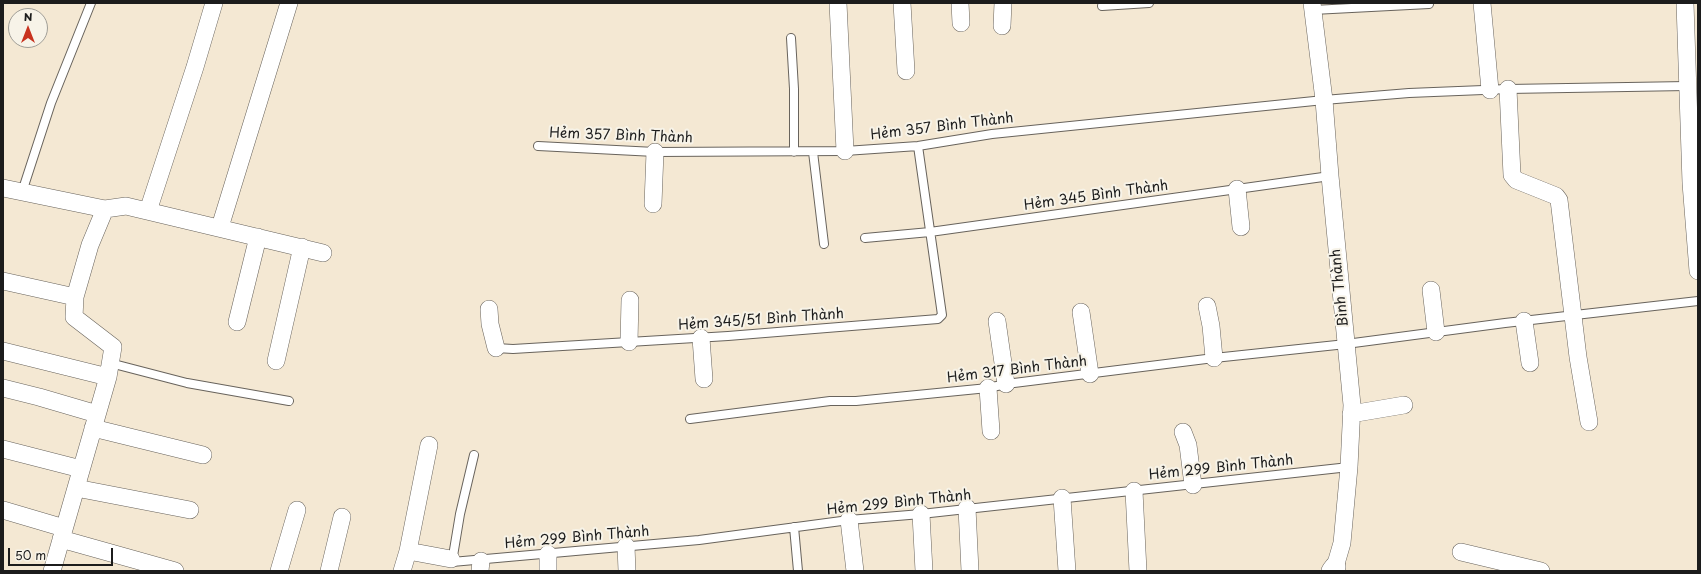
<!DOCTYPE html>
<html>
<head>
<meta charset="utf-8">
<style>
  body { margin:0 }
  #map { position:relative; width:1701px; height:574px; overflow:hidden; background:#f4e8d3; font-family:"Playpen Sans",sans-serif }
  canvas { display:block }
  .frame { position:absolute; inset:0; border:4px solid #1c1c1c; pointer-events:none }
  .north { position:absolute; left:8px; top:8px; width:40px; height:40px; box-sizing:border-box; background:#f7f3e8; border:1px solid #9f9d96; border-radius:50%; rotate:0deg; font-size:11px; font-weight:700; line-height:16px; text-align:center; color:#1c1c1c }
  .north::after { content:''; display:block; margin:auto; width:14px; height:18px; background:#c8321e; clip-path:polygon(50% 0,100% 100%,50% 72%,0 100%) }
  .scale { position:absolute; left:8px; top:548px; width:105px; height:18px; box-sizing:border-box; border:2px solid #1c1c1c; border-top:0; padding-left:5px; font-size:12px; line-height:14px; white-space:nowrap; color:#1c1c1c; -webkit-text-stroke:3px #f7f3e8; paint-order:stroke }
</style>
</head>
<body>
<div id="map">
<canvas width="1701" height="574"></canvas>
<div class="frame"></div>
<div class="north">N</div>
<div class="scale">50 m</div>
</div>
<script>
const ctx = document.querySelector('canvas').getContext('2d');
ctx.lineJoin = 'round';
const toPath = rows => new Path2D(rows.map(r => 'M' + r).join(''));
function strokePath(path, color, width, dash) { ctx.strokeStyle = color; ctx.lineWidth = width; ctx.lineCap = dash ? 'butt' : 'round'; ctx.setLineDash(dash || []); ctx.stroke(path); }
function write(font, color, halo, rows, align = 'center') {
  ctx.font = font + ' "Playpen Sans",sans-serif'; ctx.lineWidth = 4; ctx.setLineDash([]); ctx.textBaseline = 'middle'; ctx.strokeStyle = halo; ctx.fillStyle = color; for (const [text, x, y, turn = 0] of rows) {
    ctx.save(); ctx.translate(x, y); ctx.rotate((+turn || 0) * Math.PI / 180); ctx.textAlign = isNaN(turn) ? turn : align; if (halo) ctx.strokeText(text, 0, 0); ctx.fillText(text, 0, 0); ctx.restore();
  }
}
const service = toPath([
  [1102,6,1149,3],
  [1313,10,1429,4],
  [791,38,794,89,794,152],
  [538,146,655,152,845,151,918,146,992,134,1324,100,1409,93,1508,89,1687,86],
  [813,152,824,244],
  [22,192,51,103,91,3],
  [865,238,930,232,1330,176],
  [496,348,513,349,728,336,938,319,942,315,918,146],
  [110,363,187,383,289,401],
  [690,419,830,401,856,401,988,388,1006,384,1214,358,1346,344,1505,323,1698,301],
  [474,455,460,514,452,562,699,540,849,520,921,514,1349,467],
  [794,527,798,571]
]);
const minor = toPath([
  [838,3,845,151],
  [902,3,906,71],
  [960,3,961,23],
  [1312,3,1324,100,1330,176,1352,405,1349,467,1342,543,1335,567],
  [1482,3,1490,90],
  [1685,3,1691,183,1698,271],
  [1002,26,1003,3],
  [1508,89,1512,175,1516,180,1556,196,1559,200,1578,357,1589,422],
  [3,188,105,209,126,206,323,253],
  [1237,189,1241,227],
  [653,204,655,152],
  [148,211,195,67,214,3],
  [220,227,289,3],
  [3,281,75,297],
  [1431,290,1436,332],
  [1207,306,1211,326,1214,358],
  [489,309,490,324,496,348],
  [1081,312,1090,374],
  [997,321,1006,384],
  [1524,321,1530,363],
  [237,322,258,237],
  [701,338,704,379],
  [629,342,630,300],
  [3,351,108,377],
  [276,361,302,247],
  [3,388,39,397,97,414],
  [988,388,991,431],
  [1351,414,1404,405],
  [93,428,203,455],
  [1183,432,1188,445,1193,485],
  [3,449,81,469],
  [76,488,190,510],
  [1134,491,1138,571],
  [1062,498,1067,571],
  [967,508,970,571],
  [3,510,64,528],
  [921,514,924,571],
  [849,520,855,571],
  [61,539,175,571],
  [626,546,627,571],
  [408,551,429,445],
  [1461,552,1541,571],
  [548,554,548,571],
  [52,571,108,377,113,347,74,317,75,297,90,245,105,209],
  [279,571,297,510],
  [329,571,342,517],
  [402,571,408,551,451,559],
  [480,571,481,561]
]);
const tertiary = toPath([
  [1332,571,1335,567]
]);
strokePath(service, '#68635c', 10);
strokePath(minor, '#68635c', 18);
strokePath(tertiary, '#68635c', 22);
strokePath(service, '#fff', 8);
strokePath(minor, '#fff', 17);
strokePath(tertiary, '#fff', 21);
write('14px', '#1c1c1c', '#f7f3e8', [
  ["Hẻm 357 Bình Thành",942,127,-7],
  ["Hẻm 357 Bình Thành",621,136,2],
  ["Hẻm 345 Bình Thành",1096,196,-8],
  ["Bình Thành",1340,288,-96],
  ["Hẻm 345/51 Bình Thành",761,320,-4],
  ["Hẻm 317 Bình Thành",1017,370,-7],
  ["Hẻm 299 Bình Thành",1221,468,-6],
  ["Hẻm 299 Bình Thành",899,503,-6],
  ["Hẻm 299 Bình Thành",577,538,-5]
]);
</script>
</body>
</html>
